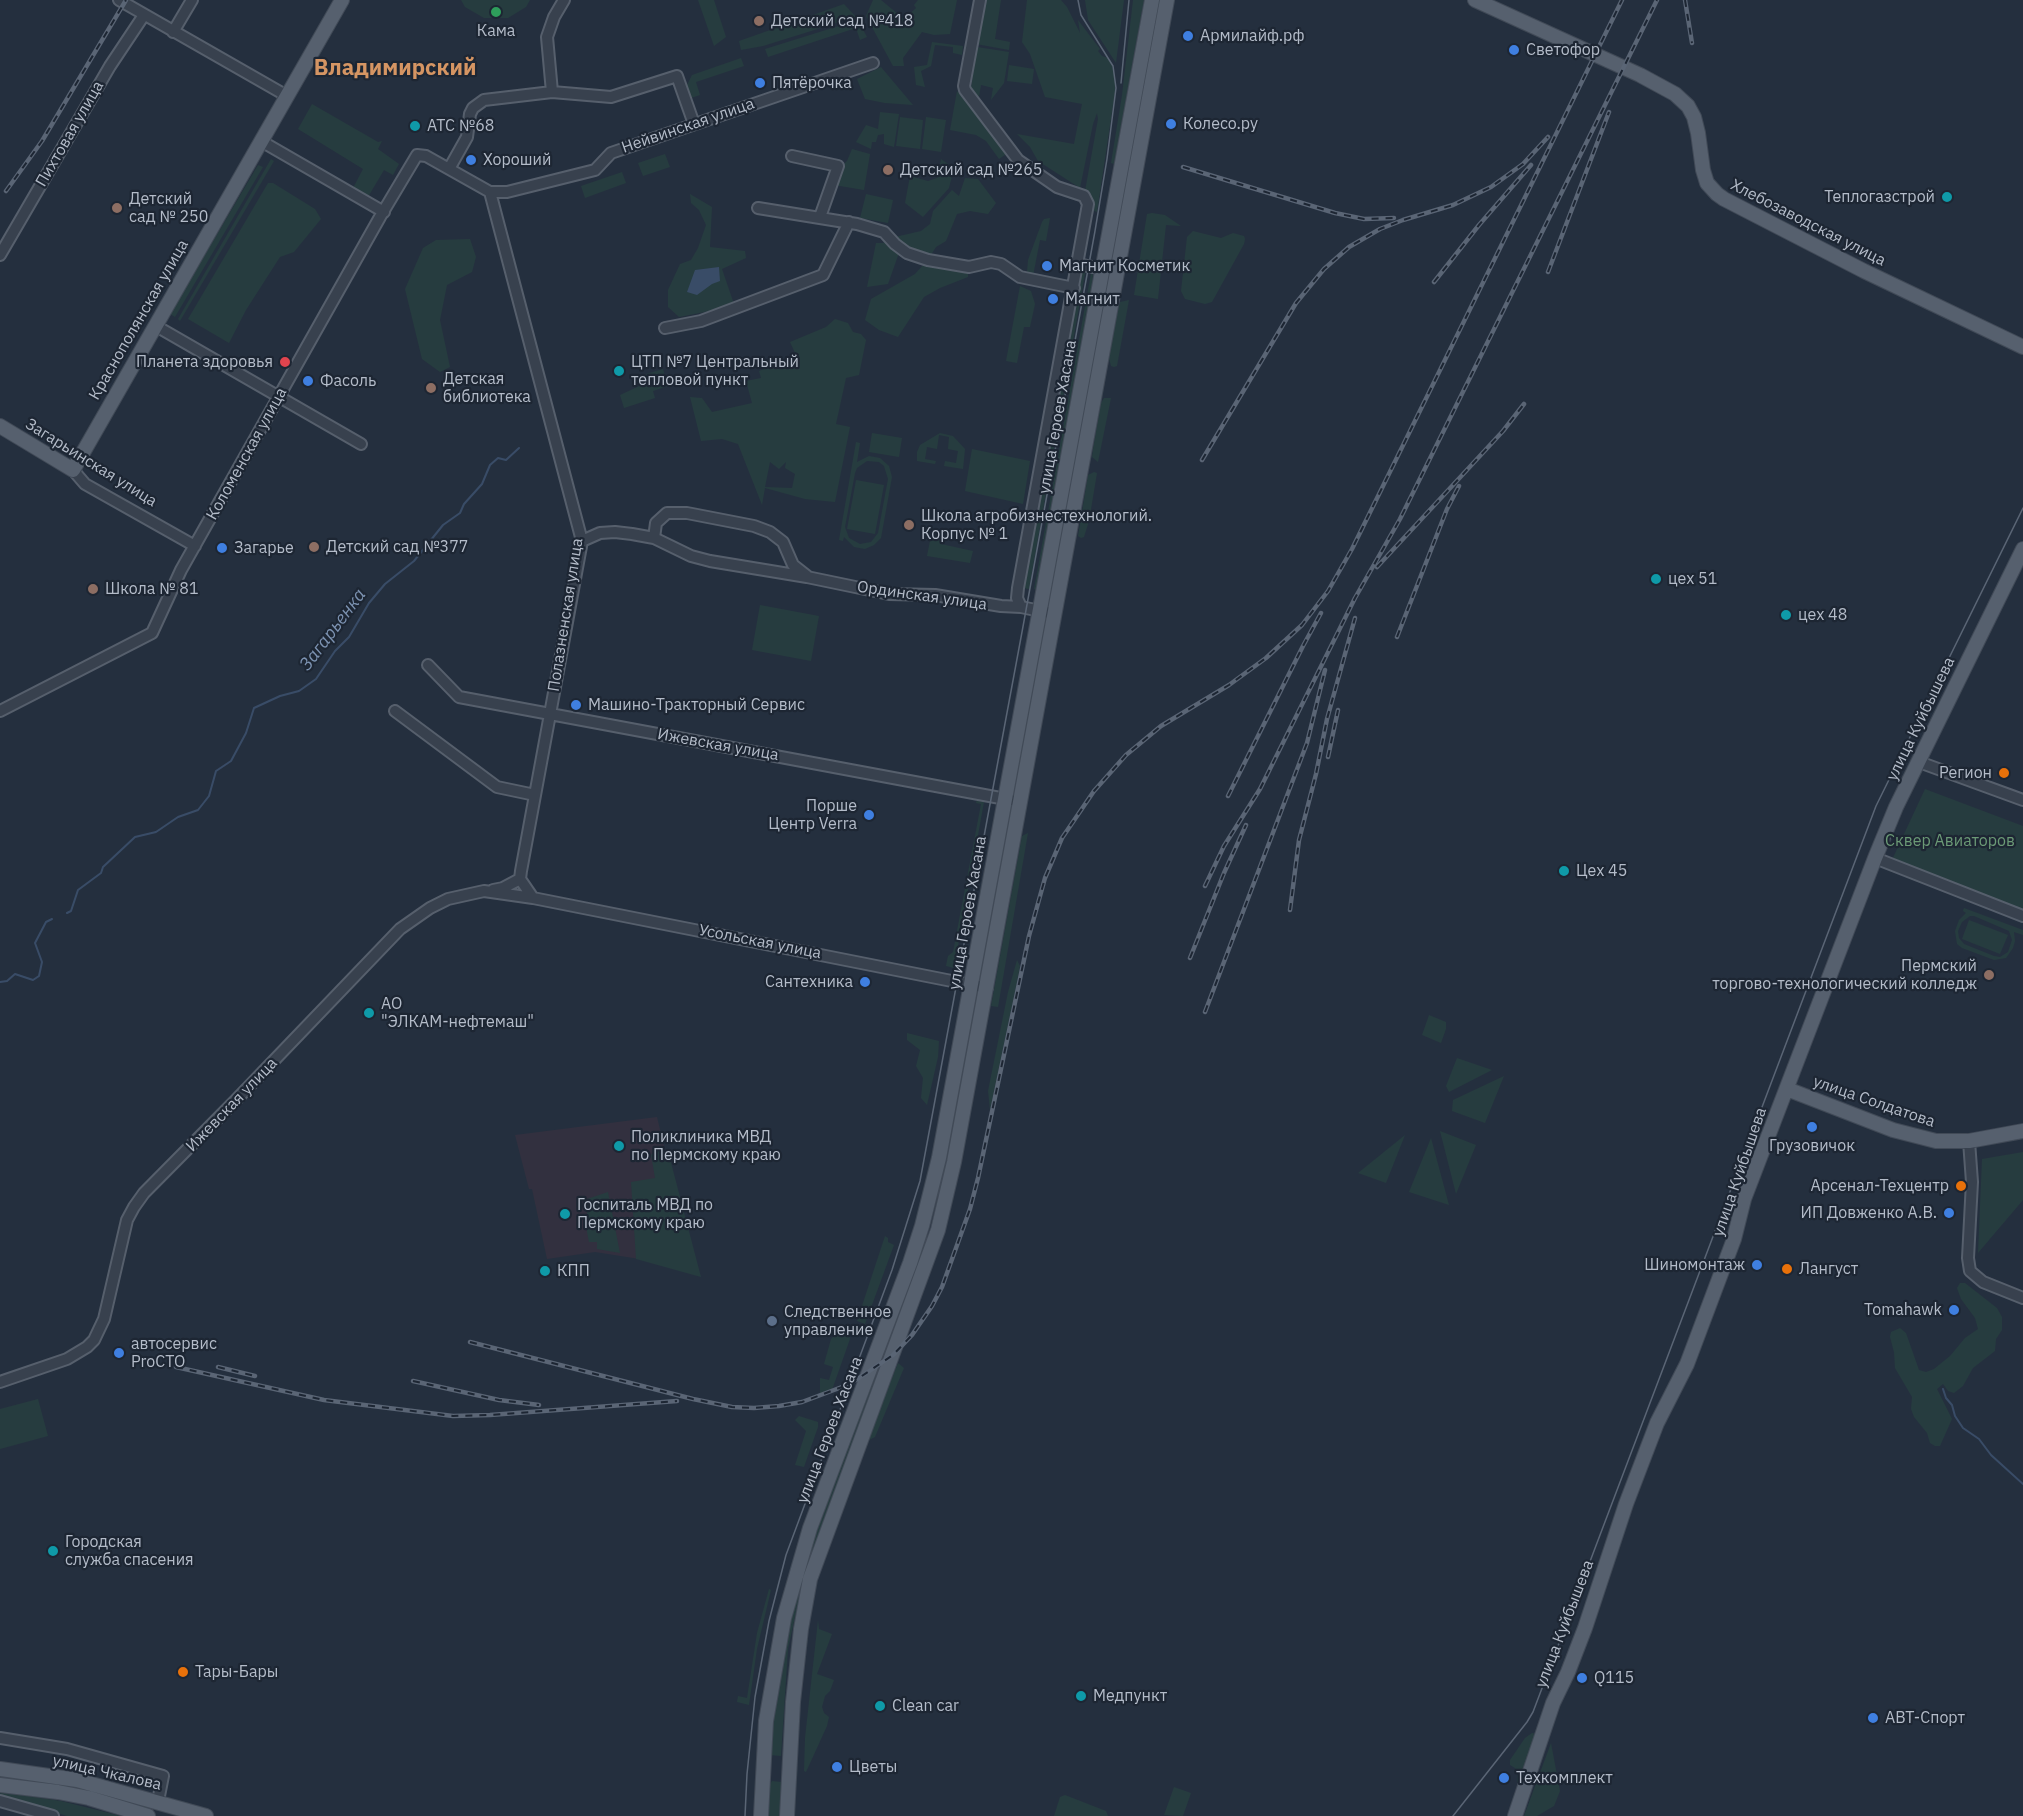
<!DOCTYPE html>
<html>
<head>
<meta charset="utf-8">
<style>
  body { margin:0 }
  canvas { display:block; background:#242f3e }
</style>
</head>
<body>
<canvas width="2023" height="1816"></canvas>
<script>
const ctx = document.querySelector('canvas').getContext('2d');
ctx.lineJoin = 'round';
function paint(path, color) { ctx.fillStyle = color; ctx.fill(path, 'evenodd'); }
const toPath = rows => new Path2D(rows.map(r => 'M' + r).join(''));
function strokePath(path, color, width, dash) { ctx.strokeStyle = color; ctx.lineWidth = width; ctx.lineCap = dash ? 'butt' : 'round'; ctx.setLineDash(dash || []); ctx.stroke(path); }
function write(font, color, halo, rows, align = 'center') {
  ctx.font = font + ' "IBM Plex Sans",sans-serif'; ctx.lineWidth = 4.5; ctx.setLineDash([]); ctx.textBaseline = 'middle'; ctx.strokeStyle = halo; ctx.fillStyle = color; for (const [text, x, y, turn = 0] of rows) {
    ctx.save(); ctx.translate(x, y); ctx.rotate((+turn || 0) * Math.PI / 180); ctx.textAlign = isNaN(turn) ? turn : align; if (halo) ctx.strokeText(text, 0, 0); ctx.fillText(text, 0, 0); ctx.restore();
  }
}
paint(toPath([
  [657,1117,674,1187,646,1260,595,1252,547,1259,532,1189,529,1189,515,1135]
]), '#32303f');
paint(toPath([
  [461,0,530,0,526,7,508,18,484,18,465,7],
  [698,0,714,0,726,37,714,46],
  [873,0,881,0,904,19,916,8,914,5,918,0,957,0,950,34,934,35,922,32,903,58,904,66,893,66,866,16],
  [983,0,1001,0,995,39,1010,42,1009,50,976,44],
  [1027,0,1061,0,1067,7,1080,33,1078,20,1100,49,1098,51,1102,56,1108,58,1112,66,1115,79,1115,92,1097,212,1092,210,1088,195,1085,191,1098,119,1097,113,1093,124,1080,188,1038,161,1030,147,1017,134,1074,144,1082,104,1045,97,1030,54,1022,42],
  [1085,0,1124,0,1116,63,1088,20],
  [1133,0,1144,0,1114,164,1111,163,1122,95],
  [844,4,856,17,763,46,741,50,739,41],
  [858,20,867,37,860,40,856,28,768,57,765,49],
  [932,42,963,46,962,55,953,53,953,47,935,45,931,66,921,71,925,87,916,85,914,67,927,65],
  [977,47,1009,52,1004,83,991,100,993,88,981,85,979,97,971,88],
  [741,58,744,66,696,82,700,95,691,98,687,85,692,75],
  [1009,65,1034,69,1032,84,1007,81],
  [881,67,913,105,885,103,865,99,857,79],
  [957,91,1008,153,999,159,986,141,976,135,950,130],
  [312,104,378,142,382,141,378,149,399,164,393,175,384,170,368,197,353,188,363,169,298,129],
  [880,112,899,114,894,147,884,144,884,134,878,135,876,142,872,142,871,149,856,142,866,125,878,129],
  [900,117,923,120,920,149,896,146],
  [926,117,946,120,941,152,922,149],
  [852,149,870,154,864,190,834,185,840,168,847,161],
  [665,154,670,167,643,176,638,163],
  [271,159,274,161,180,321,178,319],
  [941,159,954,168,949,188,923,217,905,203,910,176,928,181,937,178],
  [258,165,263,167,175,317,170,314],
  [622,172,626,183,585,198,581,186],
  [965,178,978,179,996,203,988,214,970,211,957,214,946,241,936,247,931,255,915,261,895,237,921,231,930,224,933,211,952,190,959,196],
  [268,183,273,183,315,209,321,219,294,252,280,257,246,310,229,343,188,319],
  [690,194,712,207,710,247,745,251,746,258,722,269,734,304,720,309,679,317,668,307,668,290,680,264,691,260,698,248,706,225,699,210,691,203],
  [866,194,893,200,888,223,860,218],
  [1152,213,1165,215,1181,226,1166,225,1158,299,1134,295,1147,214],
  [1050,218,1046,241,1040,240,1033,276,1027,272,1028,260,1042,222,1044,219],
  [1193,231,1221,238,1233,233,1244,236,1245,239,1244,244,1212,302,1205,304,1185,299,1181,291,1187,237],
  [470,239,476,257,472,272,447,285,440,320,450,367,440,372,422,359,405,289,423,248,436,240],
  [887,240,900,250,888,284,867,287,876,243,883,243],
  [1111,258,1113,258,1051,593,1073,466],
  [923,265,968,271,968,277,940,288,924,297,898,337,879,330,865,320,871,299,915,274],
  [1086,268,1029,589,1023,588,1081,271],
  [1091,273,1093,275,1092,287,1037,590,1034,589],
  [1020,286,1031,291,1035,304,1030,327,1024,327,1017,363,1006,361],
  [1129,300,1117,366,1114,367,1111,366,1109,359,1117,315,1120,302],
  [835,319,848,323,853,332,861,334,866,340,859,375,846,378,836,424,850,427,835,502,805,499,765,488,762,505,738,444,722,439,701,441,690,397,702,398,712,412,752,403,746,381,761,378,759,371,796,355,790,342,826,327],
  [770,462,779,469,786,462,785,468,795,474,792,488,765,487],
  [663,369,668,386,653,391,655,398,624,408,620,395,648,382,646,374],
  [1104,398,1111,398,1098,462,1092,457,1093,449,1101,403],
  [872,433,902,438,899,457,869,452],
  [940,433,953,436,965,449,963,469,944,466,945,461,956,463,958,451,948,449,949,437,939,435,937,449,927,447,925,459,936,461,935,464,917,461,917,452,920,445],
  [856,442,860,443,857,462,869,456,880,458,889,466,892,477,881,538,874,545,865,549,854,547,844,537,843,541,839,540],
  [867,461,879,462,884,466,888,479,878,533,871,542,860,544,849,538,845,527,855,473,857,468],
  [972,449,1030,461,1023,504,965,491],
  [1094,472,1097,473,1089,521,1084,537,1081,538,1078,536,1088,475],
  [856,480,884,485,875,534,847,529],
  [931,536,942,539,941,544,973,551,970,563,927,556],
  [760,605,819,616,811,661,752,650],
  [1925,789,2023,826,2023,912,1891,862],
  [977,800,984,802,954,968,946,966,948,956,953,952,981,804,976,803],
  [1028,833,998,1007,991,1006,1022,836],
  [1964,908,2023,930,2023,935,2014,932,2015,941,2013,948,2006,958,1994,960,1962,948,1957,944,1955,931,1959,920,1966,913,1963,911],
  [1970,916,1974,916,2009,931,2012,940,2008,952,2000,957,1994,956,1964,944,1959,938,1958,931,1962,922],
  [1969,920,2008,935,2000,954,1962,939],
  [1017,960,1020,966,1016,987,990,1110,988,1091,1008,992],
  [1429,1015,1446,1022,1446,1029,1441,1043,1422,1035],
  [907,1033,939,1041,938,1057,927,1105,921,1098,923,1078,916,1066,920,1050,907,1040],
  [1457,1058,1492,1070,1449,1092,1446,1086],
  [1504,1076,1485,1123,1452,1111,1453,1100],
  [1440,1131,1476,1145,1456,1194],
  [1405,1135,1386,1183,1358,1173],
  [1431,1138,1449,1205,1409,1192],
  [658,1148,669,1155,701,1277,636,1259,631,1182,655,1178,651,1155],
  [2023,1152,2023,1200,1978,1253,1982,1159],
  [608,1192,620,1253,597,1249,597,1242,589,1242,587,1232,587,1199],
  [885,1236,888,1238,888,1242,894,1245,865,1324,857,1321],
  [1960,1283,1965,1283,1997,1308,2002,1317,2002,1330,1996,1339,1995,1351,1973,1368,1963,1386,1954,1393,1948,1391,1943,1384,1937,1389,1952,1419,1940,1446,1935,1446,1930,1443,1927,1433,1914,1417,1911,1409,1912,1397,1895,1368,1894,1352,1890,1337,1891,1332,1900,1328,1906,1333,1919,1370,1926,1372,1934,1369,1950,1356,1965,1338,1978,1329,1975,1318,1961,1299,1957,1288],
  [843,1331,849,1333,850,1339,832,1390,820,1395,820,1378,829,1380,833,1367,824,1364,831,1339,837,1333],
  [898,1363,904,1368,875,1437,867,1441],
  [883,1365,805,1571,788,1649,781,1756,769,1755,771,1728,785,1637,800,1573,878,1367],
  [38,1399,48,1436,0,1449,0,1409],
  [799,1416,818,1422,818,1427,804,1467,795,1465,806,1431,795,1420],
  [769,1589,771,1590,757,1649,749,1705,737,1702,738,1696,747,1698,757,1633],
  [818,1620,819,1629,832,1634,817,1674,834,1680,830,1691,825,1696,822,1707,824,1713,829,1717,827,1726,806,1772,804,1771,805,1738],
  [1532,1733,1537,1734,1522,1779,1517,1782,1518,1770,1510,1765,1510,1760,1525,1738],
  [1551,1743,1560,1791,1554,1806,1537,1816,1524,1816],
  [772,1781,781,1782,784,1785,781,1816,768,1816,770,1784],
  [1174,1787,1191,1793,1183,1816,1164,1815],
  [0,1792,61,1801,121,1816,67,1816,38,1807,0,1799],
  [1065,1795,1106,1811,1108,1816,1054,1816,1060,1797]
]), '#263c3f');
paint(toPath([
  [719,267,720,281,712,284,697,295,687,292,695,270]
]), '#394c67');
strokePath(toPath([
  [67,913,71,911,78,890,101,873,103,867,135,837,156,832,178,817,198,810,209,796,216,771,231,761,246,733,254,708,280,696,299,691,316,679,335,651,349,637,369,603,385,584,414,561,443,525,460,513,464,504,482,484,490,465,498,458,506,460,519,448],
  [0,982,7,981,15,974,33,980,39,976,42,962,35,943,46,922,52,919],
  [1943,1389,1946,1398,1952,1405,1955,1416,1963,1428,1979,1439,1991,1455,2023,1484]
]), '#394c67', 2);
const minor = toPath([
  [119,0,287,96],
  [980,0,964,86,965,90,1018,160,1057,187,1084,196,1088,204,1018,588,1017,598,1021,607],
  [173,32,192,0],
  [552,92,547,37,554,17,564,0],
  [261,141,384,212],
  [792,156,838,166,820,217],
  [449,169,467,137,470,114,473,108,484,100,552,92,611,97,677,76,694,124],
  [490,192,582,541,521,871,520,879,533,898],
  [758,208,857,224,884,232,895,244,907,253,928,260,969,267,991,262,1001,264,1020,277,1074,288],
  [0,255,110,66,144,15],
  [1078,264,1102,269],
  [156,326,361,444],
  [665,328,701,321,823,275,849,222],
  [73,470,85,484,195,546],
  [654,538,656,523,667,513,687,513,754,526,770,532,783,542,793,565,807,576],
  [582,541,600,533,615,532,632,534,654,538,691,556,710,561,807,577,889,594,935,595,1001,606,1021,607,1055,614],
  [428,665,459,697,1011,800],
  [0,711,152,633,181,570,380,217,417,155,426,156,490,192,507,192,595,170,611,153,873,63],
  [395,711,497,787,535,795],
  [1919,762,2023,800],
  [1875,858,2023,916],
  [493,890,503,888,520,879],
  [1969,1141,1972,1182,1968,1258,1970,1271,1983,1282,2023,1298],
  [0,1382,67,1359,87,1347,94,1340,104,1319,127,1220,134,1207,144,1193,236,1100,400,929,430,908,448,899,484,891,533,898,987,988],
  [0,1738,67,1749,163,1776,158,1801],
  [0,1801,53,1816]
]);
const major = toPath([
  [1475,0,1640,75,1675,94,1688,106,1694,117,1698,133,1703,170,1707,183,1717,194,1724,199,1864,271,2023,347],
  [0,426,73,470,342,0],
  [1787,1089,1893,1130,1936,1141,1969,1141,2023,1131],
  [0,1769,77,1780,206,1816],
  [0,1785,58,1792,89,1798,148,1816],
  [761,1816,766,1721,784,1618,810,1528,910,1263,922,1226,939,1158,1152,0],
  [787,1816,793,1702,801,1629,810,1579,938,1230,954,1162,1167,0],
  [1515,1816,1553,1703,1568,1672,1585,1628,1626,1504,1657,1423,1687,1364,1734,1239,1744,1199,1875,858,1896,807,2023,549]
]);
strokePath(minor, '#565f6c', 14);
strokePath(major, '#414a57', 16);
strokePath(minor, '#38414e', 10);
strokePath(major, '#56606e', 14);
strokePath(toPath([
  [1121,83,1129,0],
  [745,1816,747,1774,755,1697,769,1621,786,1555,892,1270,920,1181,1022,632,1095,231,1107,159,1116,88,1113,66,1081,15,1078,0],
  [1453,1816,1527,1722,1533,1712,1876,806,2023,508]
]), '#5a6575', 1.5);
const rail = toPath([
  [1685,0,1692,43],
  [1183,167,1335,213,1364,219,1394,218],
  [6,191,42,141,126,0],
  [1548,272,1609,112],
  [1434,282,1479,225,1531,165],
  [1202,460,1296,303,1324,269,1349,247,1380,229,1403,220,1453,205,1491,187,1523,164,1548,137],
  [1377,567,1503,431,1524,404],
  [1397,637,1447,509,1459,486],
  [1328,757,1338,710],
  [1228,796,1303,646,1321,613],
  [1205,886,1224,846,1260,789,1355,598,1400,519,1657,0],
  [1290,910,1299,840,1316,774,1327,719,1355,618],
  [1190,958,1224,873,1246,825],
  [1205,1012,1307,743,1325,670],
  [470,1342,693,1399,732,1407,754,1408,779,1406,802,1402,850,1384,893,1355,912,1335,932,1306,942,1287,970,1209,978,1178,1029,936,1045,878,1062,838,1094,791,1126,755,1161,726,1229,685,1266,658,1302,625,1328,591,1352,549,1622,0],
  [176,1367,324,1400,453,1416,490,1415,677,1401],
  [218,1367,255,1376],
  [413,1381,499,1400,539,1405]
]);
strokePath(rail, '#5a6575', 4.5);
strokePath(rail, '#1d2633', 2, [7]);
for (const [x, y, r, color] of [
  [496,12,6,"#2e9e5b"],
  [759,21,6,"#8d6e63"],
  [1188,36,6,"#3f7fe0"],
  [1514,50,6,"#3f7fe0"],
  [760,83,6,"#3f7fe0"],
  [1171,124,6,"#3f7fe0"],
  [415,126,6,"#0f9aa8"],
  [471,160,6,"#3f7fe0"],
  [888,170,6,"#8d6e63"],
  [1947,197,6,"#0f9aa8"],
  [117,208,6,"#8d6e63"],
  [1047,266,6,"#3f7fe0"],
  [1053,299,6,"#3f7fe0"],
  [285,362,6,"#e0444e"],
  [619,371,6,"#0f9aa8"],
  [308,381,6,"#3f7fe0"],
  [431,388,6,"#8d6e63"],
  [909,525,6,"#8d6e63"],
  [314,547,6,"#8d6e63"],
  [222,548,6,"#3f7fe0"],
  [1656,579,6,"#0f9aa8"],
  [93,589,6,"#8d6e63"],
  [1786,615,6,"#0f9aa8"],
  [576,705,6,"#3f7fe0"],
  [2004,773,6,"#e8710a"],
  [869,815,6,"#3f7fe0"],
  [1564,871,6,"#0f9aa8"],
  [1989,975,6,"#8d6e63"],
  [865,982,6,"#3f7fe0"],
  [369,1013,6,"#0f9aa8"],
  [1812,1127,6,"#3f7fe0"],
  [619,1146,6,"#0f9aa8"],
  [1961,1186,6,"#e8710a"],
  [1949,1213,6,"#3f7fe0"],
  [565,1214,6,"#0f9aa8"],
  [1757,1265,6,"#3f7fe0"],
  [1787,1269,6,"#e8710a"],
  [545,1271,6,"#0f9aa8"],
  [1954,1310,6,"#3f7fe0"],
  [772,1321,6,"#5c6f8a"],
  [119,1353,6,"#3f7fe0"],
  [53,1551,6,"#0f9aa8"],
  [183,1672,6,"#e8710a"],
  [1582,1678,6,"#3f7fe0"],
  [1081,1696,6,"#0f9aa8"],
  [880,1706,6,"#0f9aa8"],
  [1873,1718,6,"#3f7fe0"],
  [837,1767,6,"#3f7fe0"],
  [1504,1778,6,"#3f7fe0"]
]) { const dot = new Path2D(); dot.arc(x, y, r, 0, 2 * Math.PI); ctx.fillStyle = color; ctx.fill(dot); strokePath(dot, '#1d2633', 2); }
write('16px', '#b4bcc9', '#1d2633', [
  ["Детский сад №418",771,21],
  ["Кама",496,31,"center"],
  ["Армилайф.рф",1200,36],
  ["Светофор",1526,50],
  ["Пятёрочка",772,83],
  ["Колесо.ру",1183,124],
  ["АТС №68",427,126],
  ["Хороший",483,160],
  ["Детский сад №265",900,170],
  ["Теплогазстрой",1935,197,"right"],
  ["Детский",129,199],
  ["сад № 250",129,217],
  ["Магнит Косметик",1059,266],
  ["Магнит",1065,299],
  ["Планета здоровья",273,362,"right"],
  ["ЦТП №7 Центральный",631,362],
  ["тепловой пункт",631,380],
  ["Детская",443,379],
  ["библиотека",443,397],
  ["Фасоль",320,381],
  ["Школа агробизнестехнологий.",921,516],
  ["Корпус № 1",921,534],
  ["Детский сад №377",326,547],
  ["Загарье",234,548],
  ["цех 51",1668,579],
  ["Школа № 81",105,589],
  ["цех 48",1798,615],
  ["Машино-Тракторный Сервис",588,705],
  ["Регион",1992,773,"right"],
  ["Порше",857,806,"right"],
  ["Центр Verra",857,824,"right"],
  ["Цех 45",1576,871],
  ["Пермский",1977,966,"right"],
  ["торгово-технологический колледж",1977,984,"right"],
  ["Сантехника",853,982,"right"],
  ["АО",381,1004],
  ["\"ЭЛКАМ-нефтемаш\"",381,1022],
  ["Поликлиника МВД",631,1137],
  ["по Пермскому краю",631,1155],
  ["Грузовичок",1812,1146,"center"],
  ["Арсенал-Техцентр",1949,1186,"right"],
  ["Госпиталь МВД по",577,1205],
  ["Пермскому краю",577,1223],
  ["ИП Довженко А.В.",1937,1213,"right"],
  ["Шиномонтаж",1745,1265,"right"],
  ["Лангуст",1799,1269],
  ["КПП",557,1271],
  ["Tomahawk",1942,1310,"right"],
  ["Следственное",784,1312],
  ["управление",784,1330],
  ["автосервис",131,1344],
  ["ProСТО",131,1362],
  ["Городская",65,1542],
  ["служба спасения",65,1560],
  ["Тары-Бары",195,1672],
  ["Q115",1594,1678],
  ["Медпункт",1093,1696],
  ["Clean car",892,1706],
  ["АВТ-Спорт",1885,1718],
  ["Цветы",849,1767],
  ["Техкомплект",1516,1778]
], 'left');
write('16px', '#b4bcc9', '#1d2633', [
  ["Нейвинская улица",688,126,-19],
  ["Пихтовая улица",70,134,-60],
  ["Хлебозаводская улица",1808,223,27],
  ["Краснополянская улица",139,320,-60],
  ["улица Героев Хасана",1058,417,-80],
  ["Коломенская улица",247,454,-61],
  ["Загарьинская улица",91,463,32],
  ["Ординская улица",922,596,8],
  ["Полазненская улица",566,615,-81],
  ["улица Куйбышева",1921,719,-64],
  ["Ижевская улица",718,745,10],
  ["улица Героев Хасана",968,913,-80],
  ["Усольская улица",760,942,11],
  ["улица Солдатова",1874,1102,19],
  ["Ижевская улица",232,1105,-46],
  ["улица Куйбышева",1740,1172,-71],
  ["улица Героев Хасана",830,1430,-69],
  ["улица Куйбышева",1565,1624,-69],
  ["улица Чкалова",107,1773,13]
]);
write('16px', '#6b9a76', '#1d2633', [
  ["Сквер Авиаторов",1950,841]
]);
write('italic 18px', '#7c92b1', '#1d2633', [
  ["Загарьенка",333,630,-53]
]);
write('bold 22px', '#d59563', '#1d2633', [
  ["Владимирский",395,69]
]);
</script>
</body>
</html>
